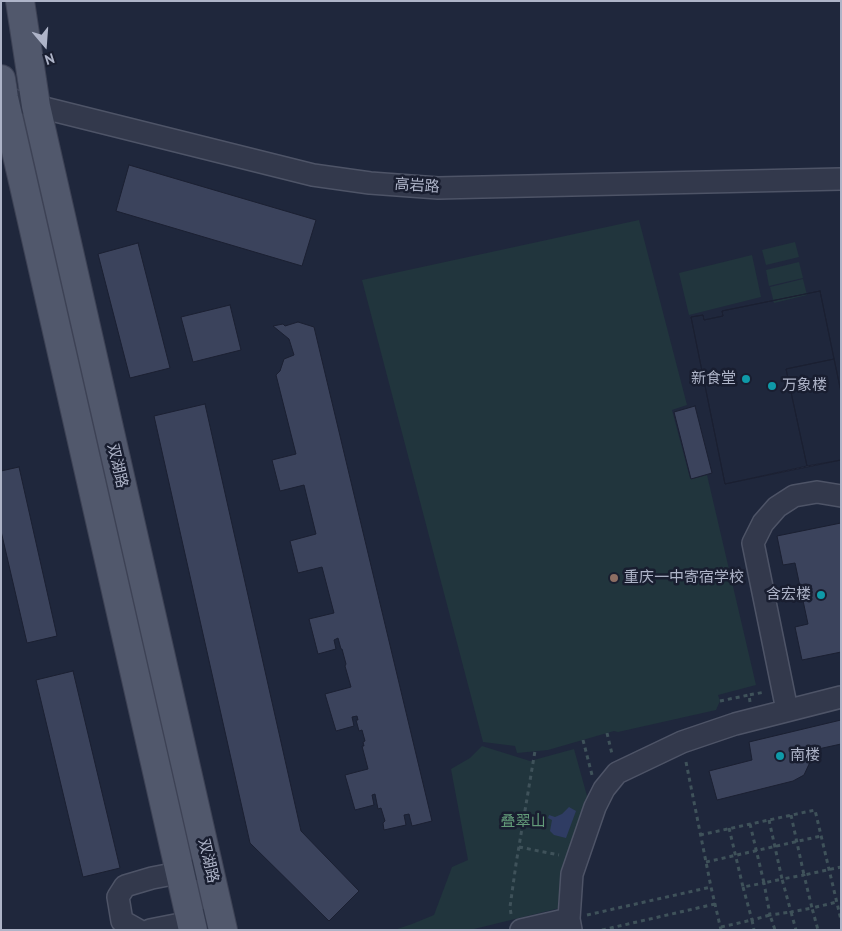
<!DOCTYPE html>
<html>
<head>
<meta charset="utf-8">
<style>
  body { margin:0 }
  #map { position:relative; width:842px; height:931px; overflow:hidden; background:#1f273c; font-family:"PT Sans",sans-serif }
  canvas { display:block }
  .frame { position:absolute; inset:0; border:2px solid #aeb4c8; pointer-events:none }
  .north { position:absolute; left:20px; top:20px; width:50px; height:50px; -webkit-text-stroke:4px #191e30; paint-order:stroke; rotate:162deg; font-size:14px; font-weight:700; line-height:20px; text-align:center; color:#aeb4c8 }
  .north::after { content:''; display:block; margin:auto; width:18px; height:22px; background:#aeb4c8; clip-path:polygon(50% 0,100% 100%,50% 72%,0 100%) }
</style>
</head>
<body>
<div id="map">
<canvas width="842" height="931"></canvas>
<div class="frame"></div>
<div class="north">N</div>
</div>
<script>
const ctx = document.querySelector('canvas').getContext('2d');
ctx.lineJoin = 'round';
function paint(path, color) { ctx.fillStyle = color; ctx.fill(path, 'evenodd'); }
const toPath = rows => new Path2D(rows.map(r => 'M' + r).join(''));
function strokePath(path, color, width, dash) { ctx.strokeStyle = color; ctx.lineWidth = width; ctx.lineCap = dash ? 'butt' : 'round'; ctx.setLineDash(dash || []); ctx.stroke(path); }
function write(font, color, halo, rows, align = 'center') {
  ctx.font = font + ' "PT Sans","Noto Sans SC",sans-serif'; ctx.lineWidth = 5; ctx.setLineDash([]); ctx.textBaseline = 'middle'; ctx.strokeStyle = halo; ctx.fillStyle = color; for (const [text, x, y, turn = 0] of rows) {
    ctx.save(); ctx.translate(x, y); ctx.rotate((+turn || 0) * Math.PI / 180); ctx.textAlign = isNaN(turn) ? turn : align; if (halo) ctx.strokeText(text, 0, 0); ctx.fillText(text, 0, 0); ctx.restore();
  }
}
paint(toPath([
  [639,220,687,405,672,410,690,478,692,479,707,475,756,685,718,695,720,701,716,710,618,732,614,731,548,750,517,753,515,746,483,742,362,280],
  [795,242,799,257,766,265,762,250],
  [752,255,761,297,689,315,679,273],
  [799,262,803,278,769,286,766,270],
  [803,279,807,295,774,303,770,287],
  [482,746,530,761,574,749,592,814,560,908,470,930,394,930,412,924,434,915,452,867,468,860,451,769,470,758]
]), '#21353d');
paint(toPath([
  [569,807,576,811,566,838,554,835,550,831,552,820,548,818,549,815,555,817,562,814]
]), '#2f3c63');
const building = toPath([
  [129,165,316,220,302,266,116,211,129,165],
  [138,243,170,368,130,378,98,254,138,243],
  [820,291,841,392,841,460,725,484,691,317,703,315,704,320,723,316,722,311,820,291],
  [820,291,834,359,786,369,807,466,725,484,691,317,703,315,704,320,723,316,722,311,820,291],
  [230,305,241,350,193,362,181,317,230,305],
  [298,322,314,327,432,821,412,826,409,814,404,815,406,825,384,830,383,823,385,821,381,808,378,809,375,794,372,795,374,805,355,810,345,775,368,769,362,746,364,746,363,742,365,741,362,730,359,731,356,720,358,720,357,716,352,717,354,726,336,731,325,694,351,687,345,666,346,664,342,649,341,649,338,638,334,640,336,649,318,654,309,619,334,613,322,567,298,573,290,541,316,534,304,485,280,491,272,460,296,454,276,375,280,371,284,359,294,355,289,339,273,326,283,324,285,326,298,322],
  [834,359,841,392,841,460,807,466,786,369,834,359],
  [205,404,301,831,359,891,329,921,250,843,154,416,205,404],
  [695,406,712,473,691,479,674,412,695,406],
  [19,467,57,636,27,643,1,531,1,471,19,467],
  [841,523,841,652,802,660,795,627,808,624,795,563,783,565,777,536,841,523],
  [73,671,120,868,83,877,36,680,73,671],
  [841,720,841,744,809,751,810,762,804,775,793,781,717,800,709,771,752,760,749,742,841,720]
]);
paint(building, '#3b435c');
strokePath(building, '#1b2032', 1);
const minor = toPath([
  [4,98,313,175,370,183,438,188,841,179],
  [787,710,753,543,763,523,777,507,794,496,817,492,841,496],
  [138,930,122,921,118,897,125,886,152,878,209,867],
  [150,930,206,919],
  [521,930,569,919],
  [571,930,569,919,572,874,595,807,604,789,617,773,682,742,735,724,841,697]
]);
const major = toPath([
  [20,1,36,106,223,930],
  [1,79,4,98,193,930]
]);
strokePath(minor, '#4e5467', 24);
strokePath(major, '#3d4255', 30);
strokePath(toPath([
  [720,701,749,695],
  [750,702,749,695,765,692],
  [607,733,612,754],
  [583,740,592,775],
  [686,762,711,887,721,930],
  [791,815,804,875,841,867],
  [769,820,782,879,804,875,812,908,837,902],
  [750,824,764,883,782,879,791,912,812,908,818,930],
  [729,828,743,887,764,883,770,915,791,912,796,930],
  [700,835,815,810,841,920],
  [519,847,559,855],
  [706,862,821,836],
  [743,887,752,920,770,915,775,930],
  [511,914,510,907,516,864,535,751],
  [587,915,711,887],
  [721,927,752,920,754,930],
  [602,930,715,904]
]), '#3f525a', 3, [4, 4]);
strokePath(minor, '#33394c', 21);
strokePath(major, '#51586c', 28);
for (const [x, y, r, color] of [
  [746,379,5,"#0f9aa8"],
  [772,386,5,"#0f9aa8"],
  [614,578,5,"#8d6e63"],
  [821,595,5,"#0f9aa8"],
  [780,756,5,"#0f9aa8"]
]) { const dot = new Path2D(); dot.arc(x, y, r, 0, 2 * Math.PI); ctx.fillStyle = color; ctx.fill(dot); strokePath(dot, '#191e30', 2); }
write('15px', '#aeb4c8', '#191e30', [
  ["高岩路",417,186,4],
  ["双湖路",117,466,77],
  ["双湖路",208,861,77]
]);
write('15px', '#aeb4c8', '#191e30', [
  ["新食堂",736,379,"right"],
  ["万象楼",782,386],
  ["重庆一中寄宿学校",624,578],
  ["含宏楼",811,595,"right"],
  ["南楼",790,756]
], 'left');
write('15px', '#639b79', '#191e30', [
  ["叠翠山",523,822]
]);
</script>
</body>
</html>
